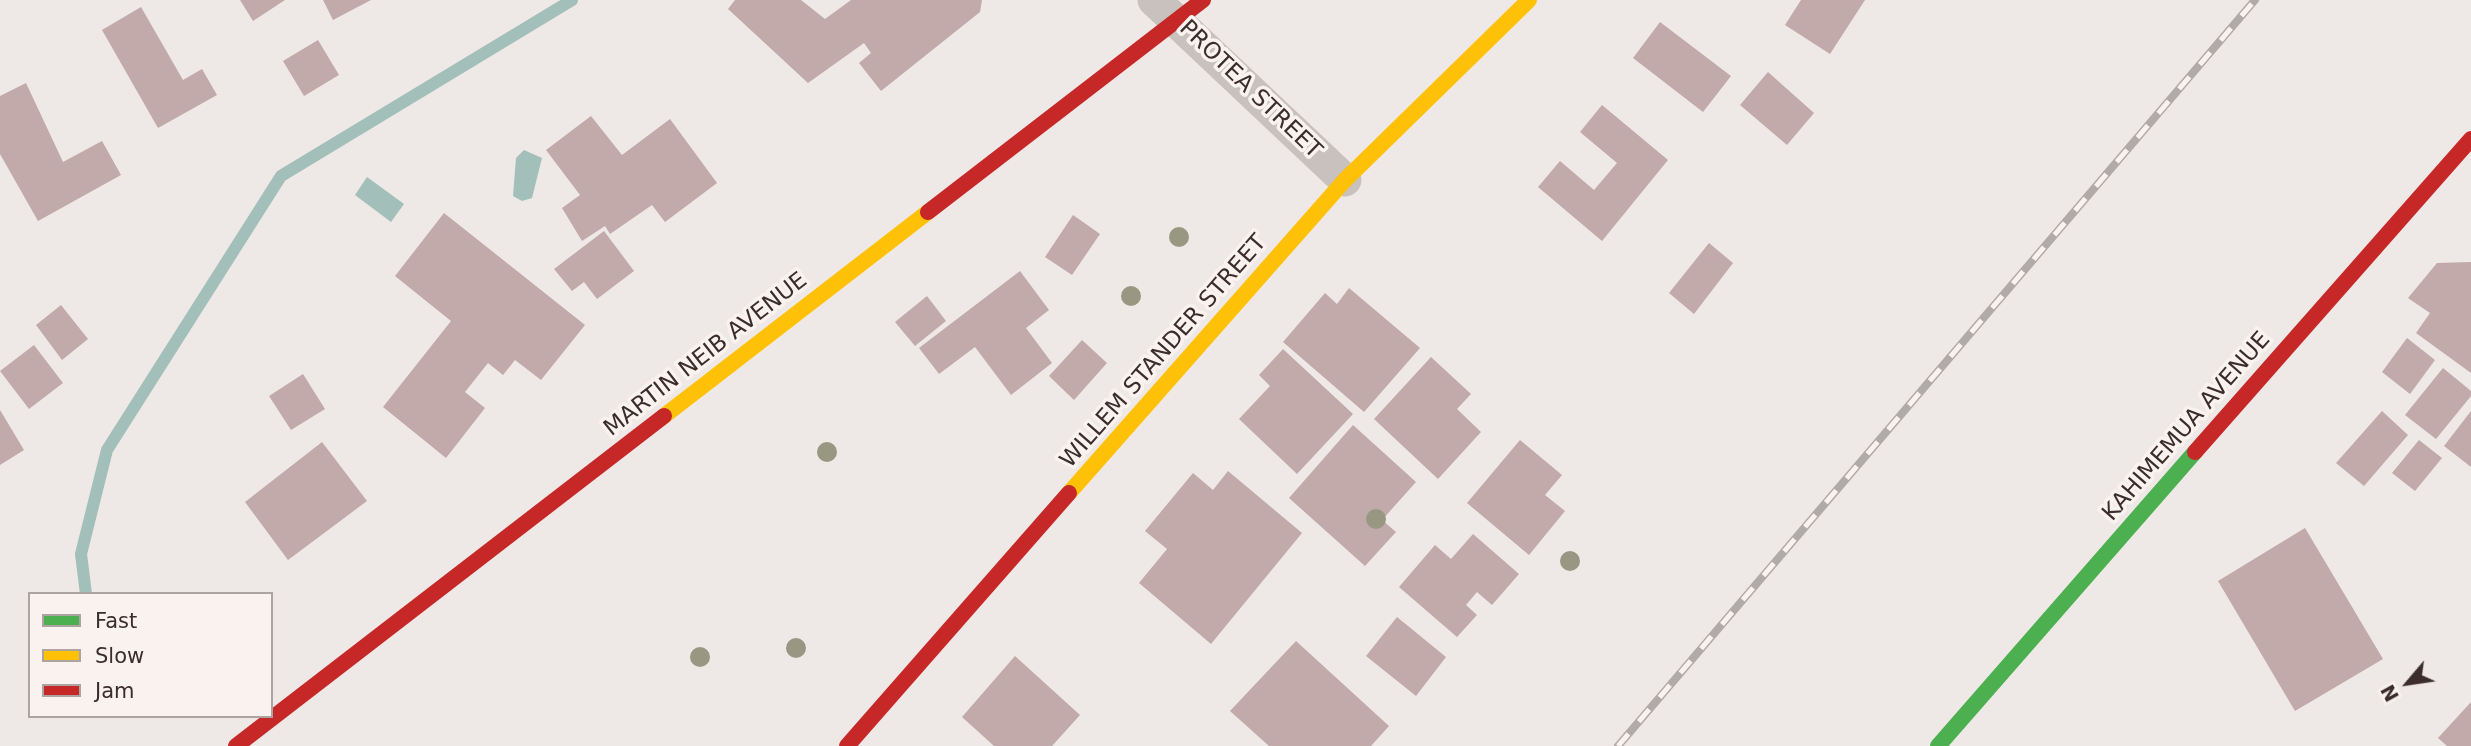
<!DOCTYPE html>
<html>
<head>
<meta charset="utf-8">
<style>
  body { margin:0 }
  #map { position:relative; width:2471px; height:746px; overflow:hidden; background:#eee8e6; font-family:"DejaVu Sans",sans-serif }
  canvas { display:block }
  .legend { position:absolute; left:28px; top:592px; width:245px; height:126px; box-sizing:border-box; background:#faf2ef; border:2px solid #ada3a1; margin:0; padding:9px 12px; list-style:none; font-size:21px; color:#3a2d2c }
  .legend li { display:flex; align-items:center; gap:14px; height:35px }
  .legend b { width:35px; border:2px solid #ada3a1 }
  .north { position:absolute; left:2373px; top:648px; width:70px; height:70px; -webkit-text-stroke:5px #faf2ef; paint-order:stroke; rotate:241deg; font-size:19px; font-weight:700; line-height:28px; text-align:center; color:#3a2d2c }
  .north::after { content:''; display:block; margin:auto; width:24px; height:32px; background:#3a2d2c; clip-path:polygon(50% 0,100% 100%,50% 72%,0 100%) }
</style>
</head>
<body>
<div id="map">
<canvas width="2471" height="746"></canvas>
<ul class="legend">
<li><b style="height:9px;background:#4caf50"></b>Fast</li>
<li><b style="height:9px;background:#ffc107"></b>Slow</li>
<li><b style="height:9px;background:#c62828"></b>Jam</li>
</ul>
<div class="north">N</div>
</div>
<script>
const ctx = document.querySelector('canvas').getContext('2d');
ctx.lineJoin = 'round';
function paint(path, color) { ctx.fillStyle = color; ctx.fill(path, 'evenodd'); }
const toPath = rows => new Path2D(rows.map(r => 'M' + r).join(''));
function strokePath(path, color, width, dash) { ctx.strokeStyle = color; ctx.lineWidth = width; ctx.lineCap = dash ? 'butt' : 'round'; ctx.setLineDash(dash || []); ctx.stroke(path); }
function write(font, color, halo, rows, align = 'center') {
  ctx.font = font + ' "DejaVu Sans",sans-serif'; ctx.lineWidth = 7; ctx.setLineDash([]); ctx.textBaseline = 'middle'; ctx.strokeStyle = halo; ctx.fillStyle = color; for (const [text, x, y, turn = 0] of rows) {
    ctx.save(); ctx.translate(x, y); ctx.rotate((+turn || 0) * Math.PI / 180); ctx.textAlign = isNaN(turn) ? turn : align; if (halo) ctx.strokeText(text, 0, 0); ctx.fillText(text, 0, 0); ctx.restore();
  }
}
paint(toPath([
  [524,150,542,158,532,198,522,201,513,196,516,158],
  [367,177,404,204,391,222,355,195]
]), '#a3bfb9');
strokePath(toPath([
  [86,594,81,554,107,450,281,176,572,0]
]), '#a3bfb9', 12);
paint(toPath([
  [240,0,285,0,253,21],
  [323,0,371,0,333,20],
  [735,0,801,0,825,19,851,0,982,0,980,12,881,91,859,63,871,53,864,43,808,83,728,9],
  [1801,0,1865,0,1830,54,1785,25],
  [141,7,183,80,202,69,217,95,158,128,102,30],
  [1660,22,1731,76,1703,112,1633,58],
  [318,40,339,75,304,96,283,61],
  [1768,72,1814,113,1787,145,1740,105],
  [26,83,63,162,102,141,121,175,38,221,0,154,0,96],
  [1602,105,1668,160,1602,241,1538,187,1560,161,1594,190,1617,163,1580,132],
  [591,116,622,155,670,119,717,183,665,222,652,205,610,234,605,226,582,241,562,208,580,195,546,150],
  [444,213,585,325,541,380,515,360,503,375,488,363,465,392,485,408,446,458,383,407,451,321,395,276],
  [1073,215,1100,234,1072,275,1045,257],
  [604,231,634,271,597,299,584,282,572,291,554,269],
  [1709,243,1733,263,1694,314,1669,293],
  [2471,262,2471,373,2416,333,2430,313,2408,298,2437,263],
  [1020,271,1049,310,1026,328,1052,363,1011,395,975,347,939,374,919,348],
  [1349,288,1420,348,1364,412,1283,342,1325,293,1337,304],
  [927,296,946,321,915,346,895,322],
  [61,305,88,339,62,360,36,325],
  [2407,338,2435,360,2410,394,2382,372],
  [1082,340,1107,363,1074,400,1049,376],
  [34,345,63,383,29,409,0,371],
  [1283,349,1353,414,1297,474,1239,419,1270,386,1259,375],
  [1431,357,1471,394,1457,409,1481,432,1438,479,1374,419],
  [2443,368,2471,391,2471,396,2436,439,2405,415],
  [303,374,325,409,291,430,269,396],
  [0,410,24,450,0,465],
  [2382,411,2408,435,2364,486,2336,463],
  [2471,411,2471,467,2444,446],
  [1353,425,1416,482,1382,520,1396,532,1365,566,1289,498],
  [1520,440,1562,475,1545,495,1565,511,1529,555,1467,503],
  [2419,440,2442,458,2415,491,2392,473],
  [322,442,367,501,288,560,245,502],
  [1228,471,1302,533,1211,644,1139,583,1167,549,1145,531,1193,473,1213,490],
  [2305,528,2383,659,2295,711,2218,581],
  [1473,534,1519,574,1492,605,1477,592,1466,605,1477,615,1457,637,1399,587,1435,545,1451,559],
  [1397,617,1446,657,1416,696,1366,656],
  [1296,641,1389,726,1371,746,1269,746,1230,711],
  [1015,656,1080,715,1052,746,994,746,962,717],
  [2471,702,2471,746,2447,746,2438,738]
]), '#c1aaa9');
strokePath(toPath([
  [1154,0,1345,180]
]), '#c8c1be', 33);
strokePath(toPath([
  [1938,746,2195,452]
]), '#4caf50', 16);
strokePath(toPath([
  [664,416,928,212],
  [1069,493,1345,180,1529,0]
]), '#ffc107', 16);
strokePath(toPath([
  [928,212,1203,0],
  [2195,452,2471,139],
  [236,746,664,416],
  [847,746,1069,493]
]), '#c62828', 16);
const rail = toPath([
  [1618,746,2255,0]
]);
strokePath(rail, '#b0aaa8', 8);
strokePath(rail, '#faf2ef', 5, [16]);
ctx.fillStyle = '#989882';
for (const [x, y] of [
  [1179,237],
  [1131,296],
  [827,452],
  [1376,519],
  [1570,561],
  [796,648],
  [700,657]
]) { ctx.beginPath(); ctx.arc(x, y, 10, 0, 2 * Math.PI); ctx.fill(); }
write('23px', '#3a2d2c', '#faf2ef', [
  ["PROTEA STREET",1250,90,44],
  ["WILLEM STANDER STREET",1164,352,-49],
  ["MARTIN NEIB AVENUE",706,355,-38],
  ["KAHIMEMUA AVENUE",2187,427,-49]
]);
</script>
</body>
</html>
